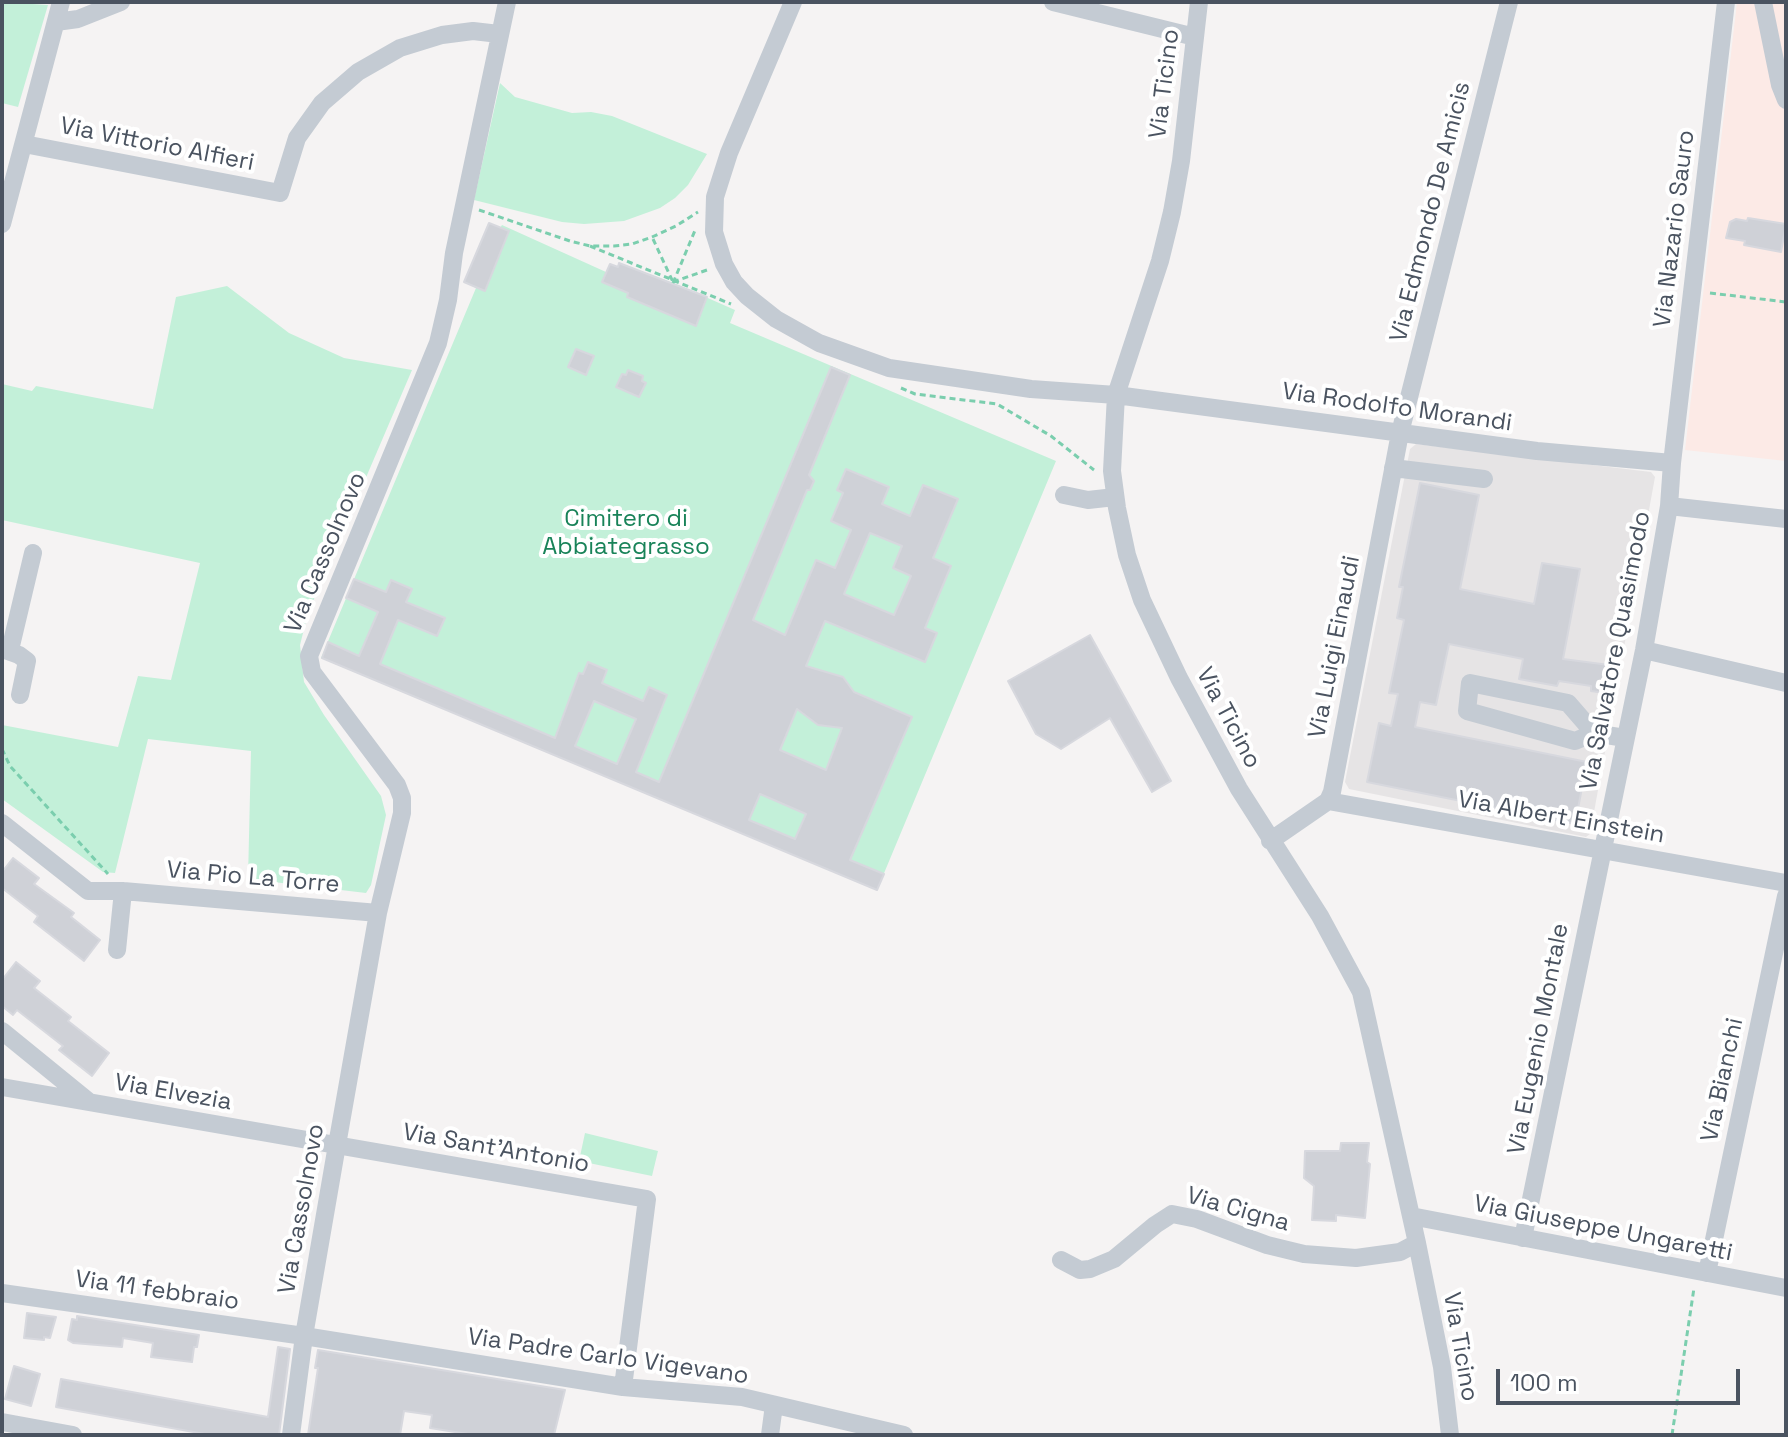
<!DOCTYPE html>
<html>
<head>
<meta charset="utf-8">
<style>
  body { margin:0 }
  #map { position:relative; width:1788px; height:1437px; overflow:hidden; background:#f5f3f3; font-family:"Space Grotesk",sans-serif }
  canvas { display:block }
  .frame { position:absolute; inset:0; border:4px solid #4a5360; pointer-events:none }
  .scale { position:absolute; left:1496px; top:1369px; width:244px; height:36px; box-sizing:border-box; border:4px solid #4a5360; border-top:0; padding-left:10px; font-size:24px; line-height:28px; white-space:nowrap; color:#4a5360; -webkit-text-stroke:6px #fff; paint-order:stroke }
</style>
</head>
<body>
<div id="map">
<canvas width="1788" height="1437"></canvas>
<div class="frame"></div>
<div class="scale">100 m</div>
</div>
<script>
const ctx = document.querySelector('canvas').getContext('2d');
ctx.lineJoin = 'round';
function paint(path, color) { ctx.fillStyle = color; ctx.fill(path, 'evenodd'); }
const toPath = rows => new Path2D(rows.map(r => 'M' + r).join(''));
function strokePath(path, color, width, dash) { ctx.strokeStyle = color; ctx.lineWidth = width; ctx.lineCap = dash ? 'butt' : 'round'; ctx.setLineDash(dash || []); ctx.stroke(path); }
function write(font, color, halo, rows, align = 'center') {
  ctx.font = font + ' "Space Grotesk",sans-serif'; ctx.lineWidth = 8; ctx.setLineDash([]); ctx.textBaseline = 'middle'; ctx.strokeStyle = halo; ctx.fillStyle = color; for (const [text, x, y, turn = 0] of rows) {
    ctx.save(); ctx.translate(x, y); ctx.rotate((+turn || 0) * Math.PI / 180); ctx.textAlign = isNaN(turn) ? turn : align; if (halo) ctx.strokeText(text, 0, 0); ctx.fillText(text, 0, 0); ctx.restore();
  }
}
paint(toPath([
  [1416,444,1651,472,1655,477,1590,834,1586,837,1349,789,1345,782,1410,449]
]), '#e6e4e5');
paint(toPath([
  [1737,2,1786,2,1786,461,1685,450]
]), '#fceae6');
paint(toPath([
  [2,2,48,5,18,107,2,103],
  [500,83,515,97,572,113,591,112,612,116,707,154,688,185,675,198,660,208,624,221,584,224,562,222,474,200],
  [502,225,606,272,610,264,617,267,619,263,676,284,735,310,730,323,1056,461,877,890,321,658,476,288,465,282],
  [227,286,289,333,344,358,412,370,308,613,300,645,304,682,324,715,381,796,386,815,371,885,366,893,248,879,251,751,148,739,115,873,103,872,2,799,2,725,118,747,138,676,171,680,200,563,2,520,2,384,32,391,36,386,153,409,176,297],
  [585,1133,658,1151,652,1176,579,1161]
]), '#c3f0d9');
const building = toPath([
  [1748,218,1786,224,1781,252,1744,245,1745,241,1726,238,1730,222,1736,219,1747,221,1748,218],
  [489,223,509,231,485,291,464,282,489,223],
  [619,263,707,297,696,326,627,297,628,293,602,282,610,264,618,267,619,263],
  [576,349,594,356,586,375,568,367,576,349],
  [831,367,850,375,809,475,814,481,810,490,807,490,753,620,785,635,816,560,835,568,851,530,831,521,843,493,837,490,846,469,889,487,882,504,910,516,923,485,958,499,933,558,951,566,925,628,937,633,925,662,825,621,806,666,843,677,854,692,912,717,850,860,884,874,877,890,322,658,328,642,359,656,378,612,346,598,354,579,386,592,391,580,412,589,406,602,445,618,437,636,398,620,380,664,555,738,579,673,583,674,588,662,607,670,602,683,643,701,649,687,667,695,636,772,659,782,831,367],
  [870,533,902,546,893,568,911,576,894,615,844,594,870,533],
  [594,701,636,719,617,764,575,746,594,701],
  [797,709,818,725,842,728,826,770,780,750,797,709],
  [760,794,806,814,795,839,749,820,760,794],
  [628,370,643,376,642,381,646,383,639,397,616,387,622,374,626,375,628,370],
  [1420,483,1479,495,1460,589,1534,604,1542,563,1580,569,1563,659,1617,666,1611,694,1591,691,1591,686,1559,681,1557,686,1519,679,1523,659,1449,644,1436,705,1420,702,1415,727,1587,762,1575,824,1367,782,1379,723,1391,726,1398,694,1389,693,1404,620,1397,618,1403,587,1399,587,1420,483],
  [1090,635,1171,781,1152,792,1110,718,1061,749,1036,734,1008,681,1090,635],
  [13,858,39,878,34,884,74,913,71,917,100,940,84,961,34,922,38,916,2,888,2,872,13,858],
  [16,962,40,981,34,988,71,1017,68,1021,109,1053,92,1076,59,1050,63,1046,17,1010,13,1015,2,1006,2,980,16,962],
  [1341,1143,1369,1143,1367,1162,1370,1164,1365,1218,1336,1215,1336,1221,1312,1220,1314,1186,1304,1178,1305,1151,1340,1151,1341,1143],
  [27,1313,56,1317,50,1338,44,1337,44,1340,24,1338,27,1313],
  [77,1316,199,1335,197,1347,194,1347,192,1362,151,1357,153,1343,123,1338,122,1347,73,1343,68,1340,72,1319,77,1320,77,1316],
  [278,1347,290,1349,279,1435,210,1435,56,1407,61,1379,268,1417,278,1347],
  [318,1350,565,1390,554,1435,474,1435,430,1428,432,1415,404,1411,400,1435,308,1435,318,1368,315,1368,318,1350],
  [14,1366,40,1374,31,1406,5,1399,14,1366]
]);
paint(building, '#cfd1d7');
strokePath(building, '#d7d8de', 2);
strokePath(toPath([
  [479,210,570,241,590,246,614,246,632,244,652,237,676,226,698,212],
  [653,239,673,282],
  [590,246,731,304],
  [673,282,707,270],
  [673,283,696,228],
  [1710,293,1786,302],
  [901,388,915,394,997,404,1051,436,1094,470],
  [2,749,10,766,108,874],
  [1672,1435,1694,1288]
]), '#7bceae', 3, [6, 4]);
strokePath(toPath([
  [793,2,729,153,715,197,714,232,724,264,734,282,747,296,776,319,819,343,889,368,1031,389,1116,395,1537,451,1672,463],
  [1053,2,1195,37],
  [1199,2,1181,161,1172,212,1160,261,1116,395,1112,471,1117,508,1127,555,1142,600,1179,678,1239,789,1320,916,1361,992,1417,1243,1442,1367,1450,1435],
  [1763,2,1780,85,1786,100],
  [56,22,78,19,121,2],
  [24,144,280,193,297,138,322,103,358,72,400,48,442,35,473,31,499,34],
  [2,224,61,2],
  [1393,468,1484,479],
  [1064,495,1088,500,1115,497],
  [1669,506,1786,519],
  [2,649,19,655,27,661,20,695],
  [10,650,33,553],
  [1644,650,1786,683],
  [1594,733,1568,703,1470,683,1467,711,1575,741,1594,733,1625,738],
  [1328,801,1786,883],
  [2,823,88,891,123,891,378,913],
  [1270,841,1328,801,1332,792,1400,433,1509,2],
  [117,950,123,891],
  [2,1031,88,1101],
  [2,1087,647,1199,623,1387],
  [1411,1216,1786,1288],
  [1523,1238,1644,650,1669,506,1672,463,1726,2],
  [1061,1260,1080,1270,1090,1269,1114,1259,1155,1225,1172,1214,1197,1219,1267,1245,1304,1254,1356,1258,1400,1252,1417,1243],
  [1707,1273,1786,896],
  [2,1293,304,1336,623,1387,742,1397,904,1435],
  [2,1422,73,1435],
  [291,1435,304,1336,337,1145,378,913,402,813,402,798,397,785,312,672,309,656,438,343,448,300,454,253,507,2],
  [770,1435,774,1405]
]), '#c4cbd3', 18);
write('24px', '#4a5360', '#fff', [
  ["Via Ticino",1165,84,-83],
  ["Via Vittorio Alfieri",157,145,11],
  ["Via Edmondo De Amicis",1431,212,-76],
  ["Via Nazario Sauro",1675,229,-83],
  ["Via Rodolfo Morandi",1397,408,8],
  ["Via Cassolnovo",326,553,-67],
  ["Via Luigi Einaudi",1335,647,-79],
  ["Via Salvatore Quasimodo",1616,651,-79],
  ["Via Ticino",1228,718,62],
  ["Via Albert Einstein",1561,818,10],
  ["Via Pio La Torre",253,878,5],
  ["Via Eugenio Montale",1539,1039,-79],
  ["Via Bianchi",1723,1080,-78],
  ["Via Elvezia",173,1093,10],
  ["Via Sant'Antonio",496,1149,10],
  ["Via Cassolnovo",302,1209,-80],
  ["Via Cigna",1238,1210,16],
  ["Via Giuseppe Ungaretti",1603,1229,11],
  ["Via 11 febbraio",157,1291,8],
  ["Via Ticino",1460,1347,80],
  ["Via Padre Carlo Vigevano",608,1357,8]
]);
write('24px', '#198359', '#fff', [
  ["Cimitero di",626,519],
  ["Abbiategrasso",626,547]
]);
</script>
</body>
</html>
